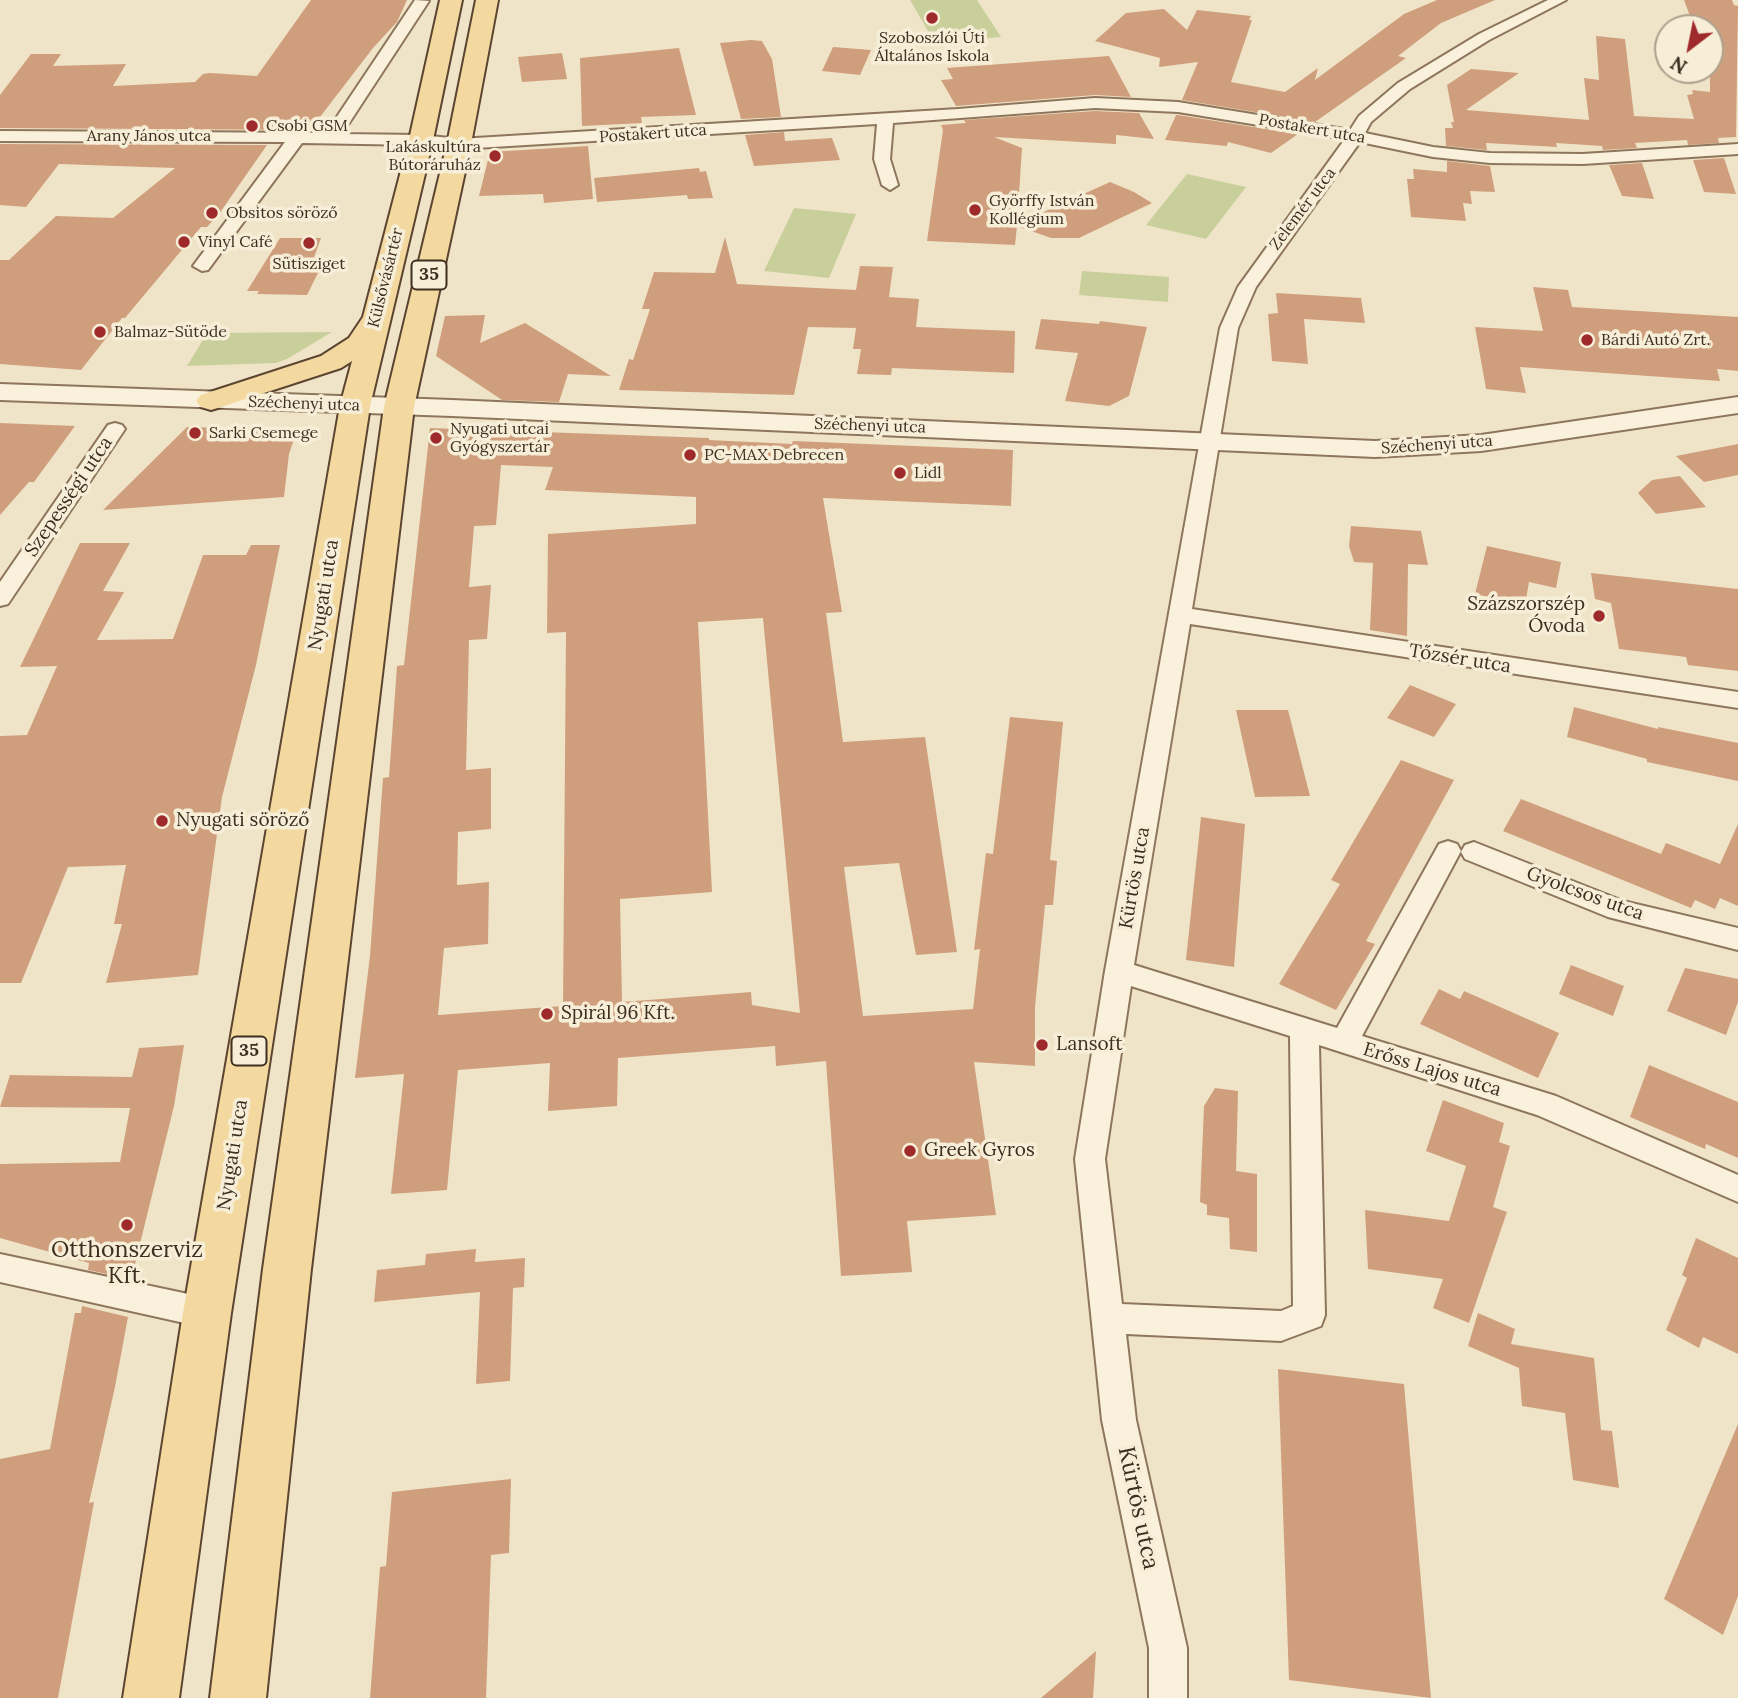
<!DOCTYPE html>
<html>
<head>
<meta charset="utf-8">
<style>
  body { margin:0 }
  #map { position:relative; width:1738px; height:1698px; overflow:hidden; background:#f0e4c8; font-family:Lora,serif }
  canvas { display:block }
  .north { position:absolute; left:1654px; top:14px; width:70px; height:70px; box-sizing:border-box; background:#f7eed8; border:2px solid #ada18e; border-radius:50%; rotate:212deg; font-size:19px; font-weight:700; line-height:28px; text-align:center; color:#3d2e20 }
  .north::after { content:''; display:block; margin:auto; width:24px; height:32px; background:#9e2a2b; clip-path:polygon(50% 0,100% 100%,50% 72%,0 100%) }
</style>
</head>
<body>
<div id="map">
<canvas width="1738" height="1698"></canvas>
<div class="north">N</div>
</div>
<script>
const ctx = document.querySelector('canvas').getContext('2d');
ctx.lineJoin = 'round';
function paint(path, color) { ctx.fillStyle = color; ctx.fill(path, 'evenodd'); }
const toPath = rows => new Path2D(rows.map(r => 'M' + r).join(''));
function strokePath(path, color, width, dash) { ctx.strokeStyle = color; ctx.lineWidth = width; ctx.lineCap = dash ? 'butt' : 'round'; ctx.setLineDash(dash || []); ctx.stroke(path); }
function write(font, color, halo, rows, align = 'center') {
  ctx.font = font + ' Lora,serif'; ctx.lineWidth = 7; ctx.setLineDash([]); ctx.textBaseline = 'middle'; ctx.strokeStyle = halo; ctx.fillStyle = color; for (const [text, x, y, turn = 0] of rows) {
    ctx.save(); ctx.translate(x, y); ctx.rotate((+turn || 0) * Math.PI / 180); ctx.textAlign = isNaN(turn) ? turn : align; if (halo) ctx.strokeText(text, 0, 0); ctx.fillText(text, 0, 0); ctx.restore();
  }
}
paint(toPath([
  [910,0,977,0,1001,37,935,43],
  [1187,174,1246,187,1206,239,1146,225],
  [794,208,856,214,829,278,764,271],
  [1082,271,1169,277,1168,302,1079,295],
  [332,332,287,359,276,363,187,366,207,333]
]), '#c9cf9b');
paint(toPath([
  [311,0,407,0,397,22,373,48,310,130,0,128,0,95,31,54,61,54,53,66,126,64,113,86,195,82,203,74,210,73,257,76],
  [1437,0,1495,0,1441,23,1398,56,1406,58,1315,122,1182,100,1198,62,1159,67,1160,58,1095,41,1126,13,1164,9,1187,30,1197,10,1251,16,1249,20,1252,20,1231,82,1285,92,1318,68,1315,80,1404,14],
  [1684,0,1732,0,1734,5,1738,6,1736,137,1718,138,1719,143,1688,145,1687,140,1635,143,1637,148,1603,150,1602,146,1556,143,1557,147,1486,143,1487,150,1446,146,1445,128,1453,128,1451,122,1454,122,1447,85,1471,69,1519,73,1466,110,1589,120,1584,78,1599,80,1596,36,1625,39,1634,116,1694,119,1687,95,1693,94,1692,90,1710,92,1710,28,1694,27],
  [751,40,762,41,772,59,781,117,741,119,720,43],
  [833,47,871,50,860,75,822,71],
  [679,48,696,115,641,117,642,123,582,126,580,58],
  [562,53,567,79,522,82,518,57],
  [1109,56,1131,97,1095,95,956,106,941,80,953,79,947,68],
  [1095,111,1139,113,1154,139,1116,135,1116,144,994,137,1022,148,1017,224,1110,182,1134,192,1152,203,1079,238,1051,238,1017,226,1015,245,927,241,943,130,941,125,966,123,964,120],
  [1176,115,1178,115,1298,134,1271,153,1228,142,1227,146,1165,140],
  [784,132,785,141,832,138,840,160,754,166,745,135],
  [0,144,267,145,219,214,207,227,201,227,125,318,122,318,81,370,0,364,0,260,9,260,56,216,113,218,175,168,59,164,26,207,0,205],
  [588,146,593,199,544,203,543,194,479,196,490,152],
  [1724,158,1736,194,1704,192,1693,160],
  [1447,161,1490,166,1495,192,1470,191,1472,204,1463,203,1466,221,1411,217,1407,179,1414,179,1413,169,1447,172],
  [1642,163,1654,199,1622,196,1609,165],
  [699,168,700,172,706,171,713,198,688,199,687,195,597,202,594,178],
  [725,237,737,284,856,290,860,266,893,267,889,297,919,299,916,327,1015,331,1014,373,892,368,891,375,857,374,861,349,853,349,856,328,808,327,794,395,619,390,629,359,633,360,650,309,642,309,654,272,715,273],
  [280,238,321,238,312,263,323,263,307,295,257,294,259,291,247,291],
  [1533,287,1568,290,1572,307,1738,317,1738,371,1717,369,1720,381,1520,367,1526,393,1486,389,1475,327,1543,331],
  [1276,293,1361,298,1365,323,1304,319,1308,364,1272,361,1268,314,1278,313],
  [485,315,480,343,525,323,611,376,568,374,559,402,502,400,436,356,445,316],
  [1041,319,1099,324,1100,321,1147,327,1129,396,1109,406,1065,401,1078,353,1035,349],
  [0,423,75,426,34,482,29,482,0,515],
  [187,427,297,430,289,454,284,497,103,510],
  [430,428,709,438,709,440,792,444,793,441,1013,450,1011,506,823,498,842,612,826,613,843,742,925,737,957,952,916,955,899,863,844,867,863,1016,973,1009,980,949,974,950,986,853,993,854,1010,717,1063,722,1050,860,1057,861,1053,905,1045,905,1035,1007,1035,1066,974,1062,996,1215,907,1221,912,1272,841,1276,826,1061,776,1066,775,1046,618,1058,617,1106,548,1111,550,1063,458,1070,447,1190,391,1194,404,1074,355,1078,370,956,383,778,389,777,397,666,404,665],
  [501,465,553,467,545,490,696,497,696,524,548,534,547,633,566,632,563,1006,438,1015,444,948,488,944,489,882,457,885,458,832,491,829,491,768,466,770,469,640,487,639,491,585,469,587,474,526,496,525],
  [763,618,800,1013,752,1005,751,992,622,1002,620,899,712,892,698,622],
  [1738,444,1738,475,1704,482,1676,456],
  [1680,476,1706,507,1656,514,1638,493,1652,480],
  [1351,526,1421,531,1428,565,1408,564,1407,636,1370,630,1373,563,1354,562,1349,546],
  [80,543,130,543,103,591,124,592,97,640,173,639,203,555,246,555,251,545,280,545,256,665,222,797,198,975,106,983,122,924,114,924,126,865,68,867,21,983,0,983,0,736,27,735,57,666,20,667],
  [1487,546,1561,562,1556,588,1529,582,1525,605,1475,594],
  [1591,573,1738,589,1738,671,1688,665,1686,657,1619,649,1611,603,1595,599],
  [1410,685,1456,704,1434,737,1387,718],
  [1574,707,1658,729,1658,727,1738,743,1738,781,1647,762,1647,759,1567,737],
  [1236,710,1288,710,1310,796,1255,797],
  [1401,760,1454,780,1366,941,1375,944,1336,1010,1279,984,1340,884,1331,880],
  [1521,799,1661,854,1666,843,1720,864,1738,824,1738,906,1720,898,1715,909,1695,900,1691,908,1503,831],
  [1201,817,1245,824,1234,967,1186,960],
  [1571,965,1624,986,1613,1016,1559,994],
  [1685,968,1738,979,1738,1002,1726,1035,1667,1011],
  [1439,989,1460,999,1464,991,1559,1033,1538,1078,1420,1024],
  [184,1045,174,1106,135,1264,116,1276,88,1270,89,1263,0,1238,0,1164,120,1162,130,1108,0,1107,10,1075,132,1077,139,1048],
  [1649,1065,1738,1102,1738,1158,1706,1144,1705,1149,1630,1117],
  [1215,1088,1238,1091,1236,1171,1257,1174,1257,1252,1230,1249,1229,1218,1207,1215,1207,1205,1200,1202,1204,1106],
  [1443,1100,1504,1123,1499,1142,1510,1146,1493,1207,1507,1212,1469,1323,1433,1308,1443,1279,1368,1269,1365,1210,1449,1221,1466,1166,1426,1151],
  [1696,1238,1738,1258,1738,1354,1703,1337,1699,1348,1666,1330,1687,1278,1682,1275],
  [476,1249,475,1262,525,1258,524,1287,513,1288,510,1381,476,1384,480,1292,374,1302,377,1270,425,1265,426,1254],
  [82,1306,128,1317,115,1387,89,1503,94,1502,58,1698,0,1698,0,1459,50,1449,75,1313,81,1313],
  [1478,1313,1515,1329,1511,1344,1594,1358,1601,1430,1612,1431,1619,1488,1573,1480,1565,1413,1522,1406,1519,1368,1468,1346],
  [1278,1369,1404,1384,1431,1698,1289,1680],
  [1738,1424,1738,1596,1723,1635,1664,1599],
  [511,1479,509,1553,491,1555,486,1698,370,1698,380,1567,386,1566,392,1492],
  [1096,1651,1093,1698,1041,1698]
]), '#cf9f7d');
const minor = toPath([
  [415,0,429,1,342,134,421,135,459,139,958,109,1095,98,1178,102,1350,130,1359,116,1398,83,1479,34,1548,0,1566,0,1489,40,1410,89,1371,122,1365,133,1433,147,1490,153,1583,154,1738,144,1738,154,1583,164,1490,163,1433,157,1360,142,1256,287,1238,328,1192,609,1738,692,1738,708,1190,624,1134,965,1337,1028,1439,844,1448,841,1457,844,1461,851,1362,1036,1556,1096,1738,1175,1738,1202,1537,1115,1319,1045,1325,1315,1321,1326,1281,1341,1126,1334,1136,1420,1187,1648,1187,1698,1149,1698,1149,1648,1102,1420,1075,1159,1105,971,1220,328,1238,287,1345,139,1178,112,1095,108,893,123,890,159,898,185,890,190,882,185,874,159,877,124,459,149,421,145,302,143,208,270,202,271,193,266,285,142,0,141,0,131,326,133,415,0],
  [1131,986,1290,1036,1293,1306,1281,1311,1122,1304,1105,1159,1131,986],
  [115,423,122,425,125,429,8,604,0,606,0,582,108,425,115,423],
  [1474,842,1623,901,1738,928,1738,950,1608,917,1465,859,1461,852,1465,845,1474,842],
  [0,1254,207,1298,219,1302,223,1313,219,1324,207,1328,0,1282,0,1254]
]);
const tertiary = toPath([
  [0,384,452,400,1375,441,1481,435,1738,397,1738,413,1481,451,1375,457,452,416,0,400,0,384]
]);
const primary = toPath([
  [440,0,462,0,433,140,370,406,231,1313,179,1698,123,1698,183,1313,340,406,352,361,341,368,221,407,211,410,201,407,196,401,201,395,321,356,349,338,363,317,409,140,440,0],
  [476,0,498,0,471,144,414,407,311,1269,266,1698,210,1698,263,1269,384,407,447,144,476,0]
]);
strokePath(minor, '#8d765c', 4);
strokePath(tertiary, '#8d765c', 4);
strokePath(primary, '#5b4430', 4);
paint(minor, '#faf1dc');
paint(tertiary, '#faf1dc');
paint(primary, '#f3d9a0');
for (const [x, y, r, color] of [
  [932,18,7,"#9e2a2b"],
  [252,126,7,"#9e2a2b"],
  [495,156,7,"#9e2a2b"],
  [975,210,7,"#9e2a2b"],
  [212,213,7,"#9e2a2b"],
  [184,242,7,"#9e2a2b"],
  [309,243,7,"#9e2a2b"],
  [100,332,7,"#9e2a2b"],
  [1587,340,7,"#9e2a2b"],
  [195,433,7,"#9e2a2b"],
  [436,438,7,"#9e2a2b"],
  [690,455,7,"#9e2a2b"],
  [900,473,7,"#9e2a2b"],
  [1599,616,7,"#9e2a2b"],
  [162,821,7,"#9e2a2b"],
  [547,1014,7,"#9e2a2b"],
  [1042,1045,7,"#9e2a2b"],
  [910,1151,7,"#9e2a2b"],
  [127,1225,7,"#9e2a2b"]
]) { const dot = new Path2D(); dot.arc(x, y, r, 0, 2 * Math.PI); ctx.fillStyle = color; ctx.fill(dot); strokePath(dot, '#f7eed8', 2.5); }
write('16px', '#3d2e20', '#f7eed8', [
  ["Szoboszlói Úti",932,38,"center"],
  ["Általános Iskola",932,56,"center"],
  ["Csobi GSM",266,126],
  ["Lakáskultúra",481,147,"right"],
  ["Bútoráruház",481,165,"right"],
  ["Györffy István",989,201],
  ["Kollégium",989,219],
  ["Obsitos söröző",226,213],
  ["Vinyl Café",198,242],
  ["Sütisziget",309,264,"center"],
  ["Balmaz-Sütöde",114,332],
  ["Bárdi Autó Zrt.",1601,340],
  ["Nyugati utcai",450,429],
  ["Gyógyszertár",450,447],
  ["Sarki Csemege",209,433],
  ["PC-MAX Debrecen",704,455],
  ["Lidl",914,473]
], 'left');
write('16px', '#3d2e20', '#f7eed8', [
  ["Postakert utca",1312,129,10],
  ["Postakert utca",653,134,-4],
  ["Arany János utca",149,136],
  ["Zelemér utca",1303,209,-53],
  ["Külsővásártér",386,278,-76],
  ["Széchenyi utca",304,404,2],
  ["Széchenyi utca",870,426,2],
  ["Széchenyi utca",1437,445,-4]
]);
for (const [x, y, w] of [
  [429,275,35],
  [249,1051,35]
]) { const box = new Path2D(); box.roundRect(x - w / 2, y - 14.5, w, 29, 5); ctx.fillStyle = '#f7eed8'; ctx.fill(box); strokePath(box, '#3d2e20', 2); }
write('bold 18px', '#3d2e20', null, [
  ["35",429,275],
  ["35",249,1051]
]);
write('19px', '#3d2e20', '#f7eed8', [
  ["Szepességi utca",69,497,-56],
  ["Nyugati utca",324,595,-81],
  ["Tőzsér utca",1460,659,9],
  ["Kürtös utca",1135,878,-80],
  ["Gyolcsos utca",1585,894,20],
  ["Erőss Lajos utca",1432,1070,17],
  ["Nyugati utca",233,1155,-81]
]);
write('19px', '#3d2e20', '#f7eed8', [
  ["Százszorszép",1585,605,"right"],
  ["Óvoda",1585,627,"right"],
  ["Nyugati söröző",176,821],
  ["Spirál 96 Kft.",561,1014],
  ["Lansoft",1056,1045],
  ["Greek Gyros",924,1151]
], 'left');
write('23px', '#3d2e20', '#f7eed8', [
  ["Otthonszerviz",127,1250],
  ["Kft.",127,1276]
]);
write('23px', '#3d2e20', '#f7eed8', [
  ["Kürtös utca",1138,1508,78]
]);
</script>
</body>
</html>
